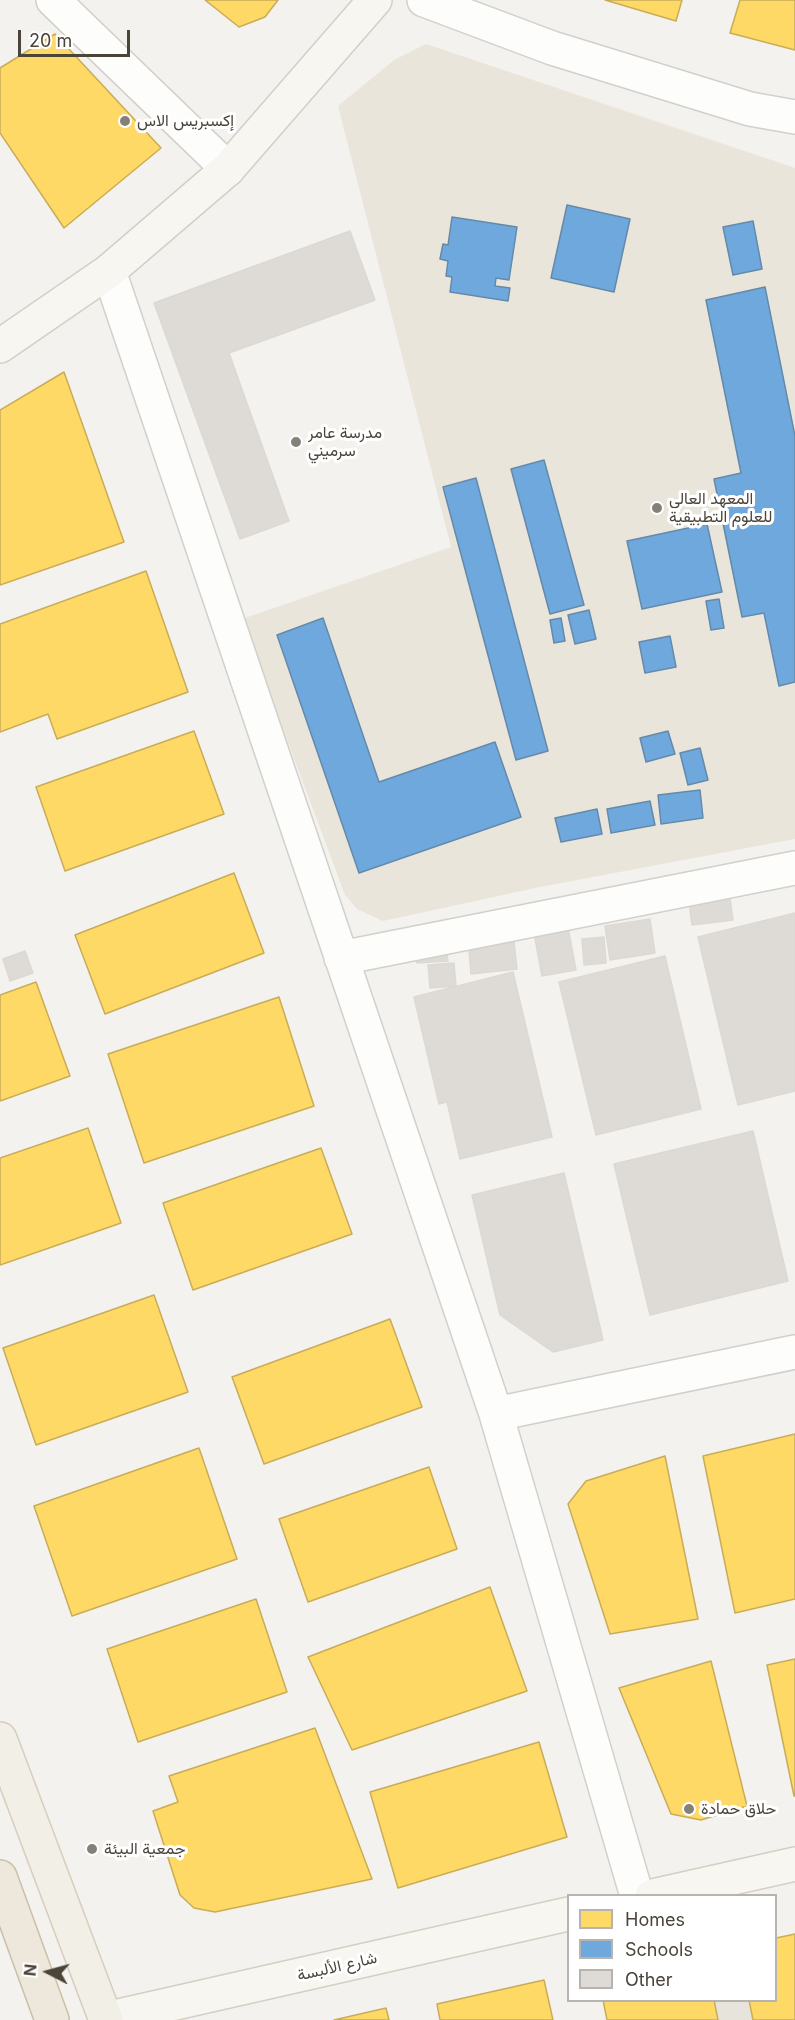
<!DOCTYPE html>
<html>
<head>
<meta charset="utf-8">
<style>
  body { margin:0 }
  #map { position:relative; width:795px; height:2020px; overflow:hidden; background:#f4f2ee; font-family:Inter,sans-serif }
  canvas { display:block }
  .legend { position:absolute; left:567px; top:1894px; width:210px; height:108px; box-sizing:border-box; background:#fff; border:2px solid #b7b4b0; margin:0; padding:8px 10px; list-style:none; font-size:18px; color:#4b4439 }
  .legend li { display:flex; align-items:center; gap:12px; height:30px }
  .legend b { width:30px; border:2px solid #b7b4b0 }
  .north { position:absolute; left:18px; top:1942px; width:60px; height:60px; -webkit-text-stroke:4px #fff; paint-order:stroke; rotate:276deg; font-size:16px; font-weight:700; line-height:24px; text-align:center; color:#4b4439 }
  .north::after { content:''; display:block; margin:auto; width:21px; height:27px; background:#4b4439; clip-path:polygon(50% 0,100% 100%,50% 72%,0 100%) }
  .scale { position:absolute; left:18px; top:30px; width:112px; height:27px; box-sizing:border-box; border:3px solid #4b4439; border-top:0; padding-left:8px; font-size:18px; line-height:21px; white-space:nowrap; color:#4b4439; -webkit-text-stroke:4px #fff; paint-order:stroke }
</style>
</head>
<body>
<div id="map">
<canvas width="795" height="2020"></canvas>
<ul class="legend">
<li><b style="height:16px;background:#ffd966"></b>Homes</li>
<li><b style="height:16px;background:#6fa8dc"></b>Schools</li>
<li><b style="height:16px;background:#dedbd6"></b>Other</li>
</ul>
<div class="north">N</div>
<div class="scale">20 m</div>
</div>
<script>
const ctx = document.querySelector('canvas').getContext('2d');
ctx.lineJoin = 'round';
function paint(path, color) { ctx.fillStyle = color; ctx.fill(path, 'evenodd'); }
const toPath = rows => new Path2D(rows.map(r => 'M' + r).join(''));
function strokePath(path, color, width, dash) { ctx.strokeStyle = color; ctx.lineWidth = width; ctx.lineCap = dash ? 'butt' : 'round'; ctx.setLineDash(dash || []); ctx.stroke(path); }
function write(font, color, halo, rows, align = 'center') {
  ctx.font = font + ' Inter,Vazirmatn,sans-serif'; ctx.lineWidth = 6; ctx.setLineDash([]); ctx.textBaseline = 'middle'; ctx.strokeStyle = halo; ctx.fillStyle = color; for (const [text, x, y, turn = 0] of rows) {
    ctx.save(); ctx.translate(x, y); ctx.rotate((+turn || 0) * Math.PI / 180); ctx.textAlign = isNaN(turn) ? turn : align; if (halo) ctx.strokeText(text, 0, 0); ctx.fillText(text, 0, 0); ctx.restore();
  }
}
paint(toPath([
  [795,1987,795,2020,616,2020,721,2001,776,2000,776,1990]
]), '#e7e4dc');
paint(toPath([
  [426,44,795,168,795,839,540,887,383,921,357,909,345,895,242,619,451,547,338,106,394,60]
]), '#eae5da');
const homes = toPath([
  [205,0,278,0,265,17,239,27,205,0],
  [605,0,682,0,676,21,605,0],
  [740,0,795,0,795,50,730,33,740,0],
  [55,34,161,148,64,228,0,133,0,68,55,34],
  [64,372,124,542,0,585,0,410,64,372],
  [146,571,188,692,57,739,48,714,0,732,0,624,146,571],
  [194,731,224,814,65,871,36,787,194,731],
  [234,873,264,953,105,1014,75,935,234,873],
  [36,982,70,1076,0,1101,0,995,36,982],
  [279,997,314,1106,144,1163,108,1054,279,997],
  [88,1128,121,1223,0,1265,0,1158,88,1128],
  [321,1148,352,1234,193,1290,163,1203,321,1148],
  [154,1295,188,1392,36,1445,3,1348,154,1295],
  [390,1319,422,1407,264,1464,232,1377,390,1319],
  [795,1434,795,1599,735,1613,703,1456,795,1434],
  [199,1448,237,1559,72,1616,34,1506,199,1448],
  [665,1456,698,1619,610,1634,568,1504,586,1481,665,1456],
  [429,1467,457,1549,308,1602,279,1519,429,1467],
  [490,1587,527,1691,352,1750,308,1657,490,1587],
  [256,1599,287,1692,138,1742,107,1649,256,1599],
  [795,1659,795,1796,794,1796,767,1665,795,1659],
  [711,1661,747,1806,701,1820,671,1814,619,1688,711,1661],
  [315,1728,372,1879,215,1912,194,1908,180,1895,153,1811,178,1802,169,1776,315,1728],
  [539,1742,567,1837,398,1888,370,1792,539,1742],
  [795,1934,795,2020,753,2020,749,2000,776,2000,776,1938,795,1934],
  [544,1980,553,2020,440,2020,437,2004,544,1980],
  [603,2000,714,2000,718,2020,607,2020,603,2000],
  [386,2008,389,2020,334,2020,386,2008]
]);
paint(homes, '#ffd966');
strokePath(homes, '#c9ac58', 1.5);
const schools = toPath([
  [567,205,630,219,614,292,551,278,567,205],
  [452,217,517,227,509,280,496,278,495,286,510,288,508,301,450,292,452,277,446,276,448,261,440,259,443,244,448,245,452,217],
  [753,221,762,269,733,275,723,227,753,221],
  [765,287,795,436,795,682,779,686,764,613,742,617,714,479,741,473,706,300,765,287],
  [544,460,584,605,550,614,511,469,544,460],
  [476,478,548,751,516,760,443,487,476,478],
  [707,524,722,592,642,609,627,541,707,524],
  [719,599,724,628,711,630,706,601,719,599],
  [589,610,596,639,575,644,568,615,589,610],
  [323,618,379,782,495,742,521,817,359,873,277,635,323,618],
  [561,618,565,641,554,643,550,620,561,618],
  [670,636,676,667,645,673,639,642,670,636],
  [668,731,675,754,646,762,640,738,668,731],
  [700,748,708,780,688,785,680,753,700,748],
  [700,790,703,818,661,824,658,795,700,790],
  [650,801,655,825,611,833,607,809,650,801],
  [597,809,602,834,561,842,555,818,597,809]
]);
paint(schools, '#6fa8dc');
strokePath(schools, '#648aab', 1.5);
const building = toPath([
  [350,231,375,300,229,353,289,521,240,539,154,303,350,231],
  [730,898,733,920,692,925,689,903,730,898],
  [795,913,795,1091,738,1105,698,937,795,913],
  [650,919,655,953,610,960,605,926,650,919],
  [567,922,576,970,542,976,533,928,567,922],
  [513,933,517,969,471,974,468,938,513,933],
  [604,937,606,963,584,965,582,939,604,937],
  [445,941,448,961,417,963,415,945,445,941],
  [25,951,33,973,10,981,3,959,25,951],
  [665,956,701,1109,596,1135,559,982,665,956],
  [454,963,456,986,430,988,428,965,454,963],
  [513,972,552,1137,460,1159,447,1102,439,1104,414,997,513,972],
  [753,1131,788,1281,650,1315,614,1164,753,1131],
  [564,1173,603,1340,553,1352,500,1315,472,1195,564,1173]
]);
paint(building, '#dedbd6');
strokePath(building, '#dcd9d4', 1.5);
const street = toPath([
  [53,0,228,169],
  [424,0,552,48,750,109,795,117],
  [109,271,496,1414,637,1896],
  [341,958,795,868],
  [496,1414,795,1352]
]);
const secondary = toPath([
  [0,346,109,271,228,169,375,0],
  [652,1896,795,1864],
  [105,2019,568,1914]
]);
const primary = toPath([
  [0,1739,106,2020]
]);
const highway = toPath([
  [0,1877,52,2020]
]);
strokePath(street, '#d2d0cb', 36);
strokePath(secondary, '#d3cfc5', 36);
strokePath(primary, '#d6cebb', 36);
strokePath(highway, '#ccbfa9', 36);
strokePath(street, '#fdfdfc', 33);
strokePath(secondary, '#f7f6f1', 33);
strokePath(primary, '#f2efe6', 33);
strokePath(highway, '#ede8db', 33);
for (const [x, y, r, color] of [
  [125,121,6,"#868178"],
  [296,442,6,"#868178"],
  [657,508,6,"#868178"],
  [689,1809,6,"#868178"],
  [92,1849,6,"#868178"]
]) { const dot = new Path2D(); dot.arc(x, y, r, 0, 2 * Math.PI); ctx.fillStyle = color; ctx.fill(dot); strokePath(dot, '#fff', 2); }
write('16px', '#4b4439', '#fff', [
  ["إكسبريس الاس",137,121],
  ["مدرسة عامر",308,433],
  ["سرميني",308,451],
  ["المعهد العالي",669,499],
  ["للعلوم التطبيقية",669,517],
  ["حلاق حمادة",701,1809],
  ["جمعية البيئة",104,1849]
], 'left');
write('16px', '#4b4439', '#fff', [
  ["شارع الألبسة",337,1967,-13]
]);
</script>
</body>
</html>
